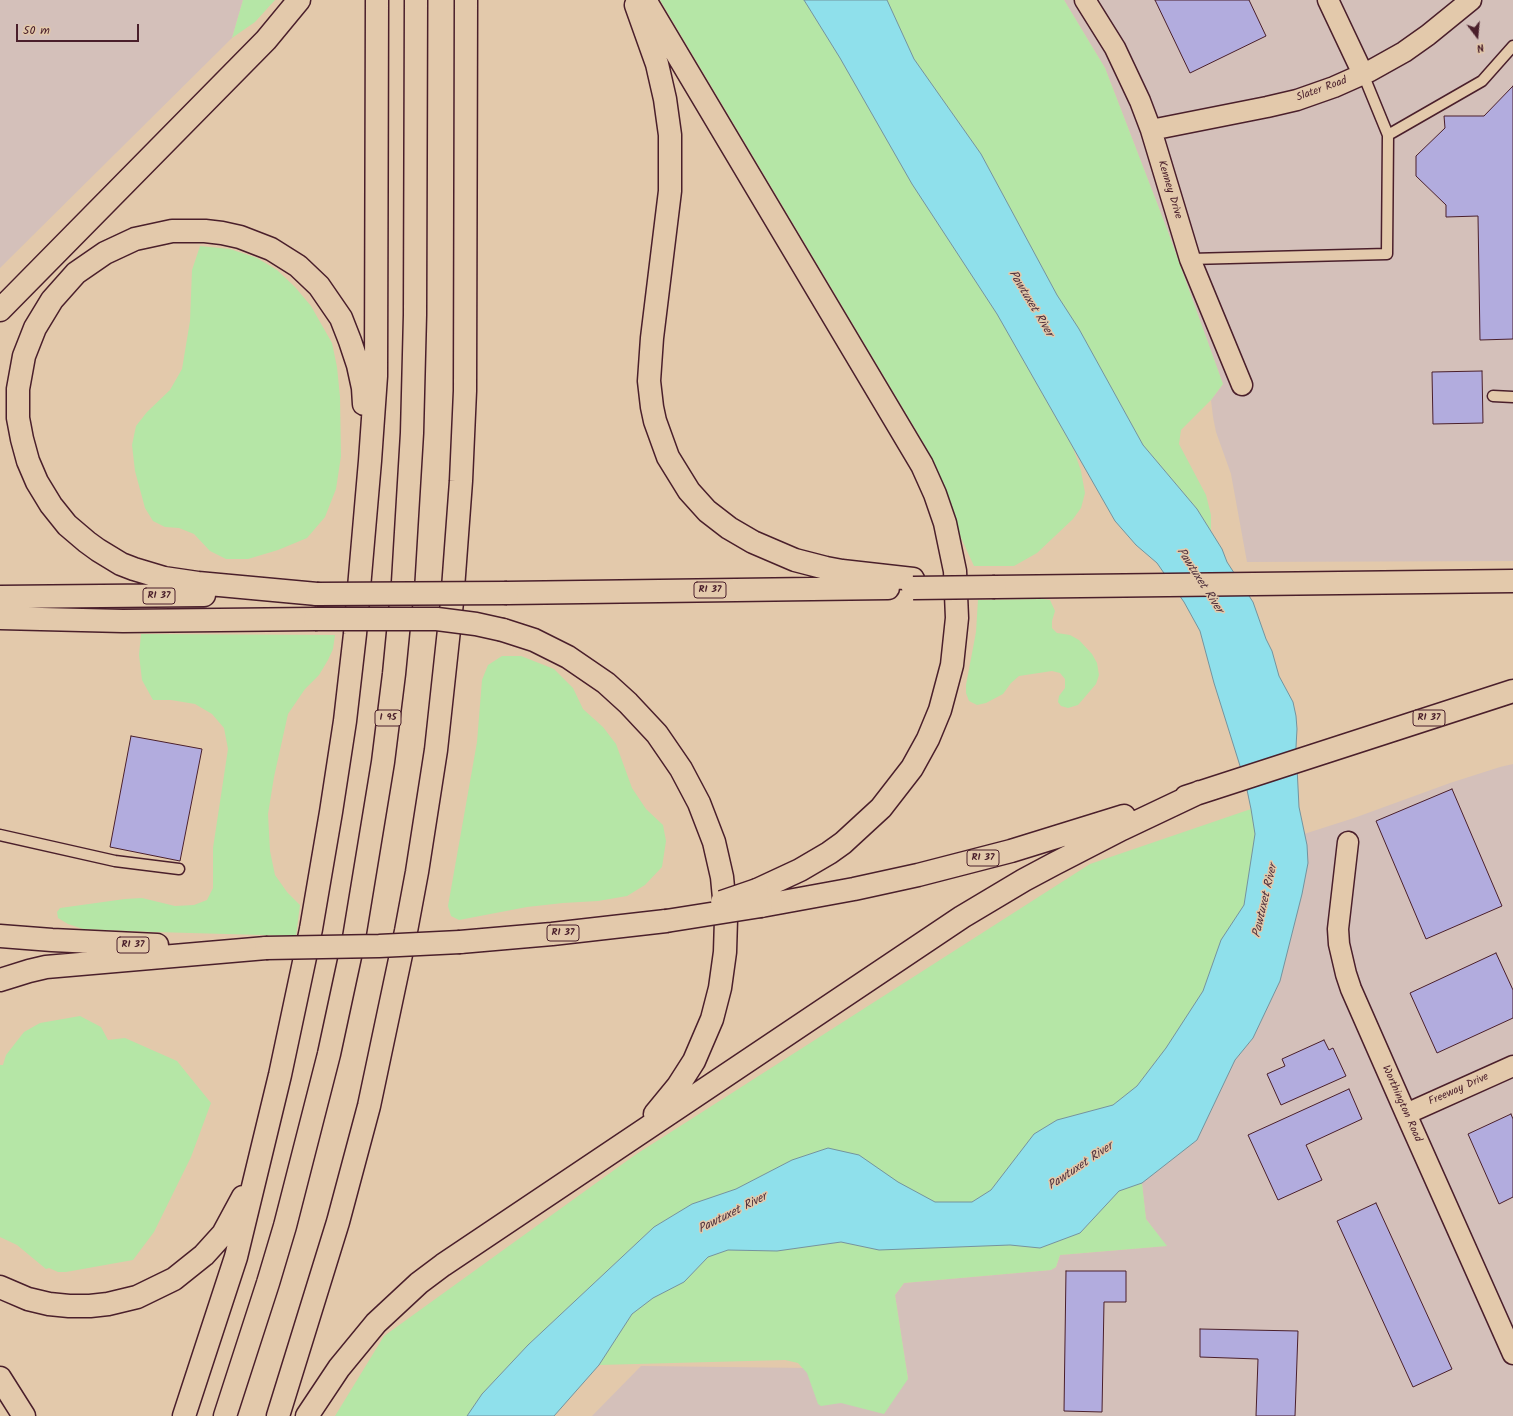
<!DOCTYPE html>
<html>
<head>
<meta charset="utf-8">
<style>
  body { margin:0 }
  #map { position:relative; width:1513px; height:1416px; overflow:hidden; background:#e3c9ab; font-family:Kalam,sans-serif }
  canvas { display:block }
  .north { position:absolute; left:1457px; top:16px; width:40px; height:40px; -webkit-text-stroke:3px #e3c9ab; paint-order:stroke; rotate:164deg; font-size:11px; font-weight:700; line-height:16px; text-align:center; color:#4a1f2b }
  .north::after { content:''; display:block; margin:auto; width:14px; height:18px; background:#4a1f2b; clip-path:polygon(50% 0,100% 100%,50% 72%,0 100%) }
  .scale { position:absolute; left:16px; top:24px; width:123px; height:18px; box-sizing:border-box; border:2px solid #4a1f2b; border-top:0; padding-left:5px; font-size:12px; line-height:14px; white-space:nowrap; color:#4a1f2b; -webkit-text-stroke:3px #e3c9ab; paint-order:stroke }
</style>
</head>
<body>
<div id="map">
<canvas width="1513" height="1416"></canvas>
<div class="north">N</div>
<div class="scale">50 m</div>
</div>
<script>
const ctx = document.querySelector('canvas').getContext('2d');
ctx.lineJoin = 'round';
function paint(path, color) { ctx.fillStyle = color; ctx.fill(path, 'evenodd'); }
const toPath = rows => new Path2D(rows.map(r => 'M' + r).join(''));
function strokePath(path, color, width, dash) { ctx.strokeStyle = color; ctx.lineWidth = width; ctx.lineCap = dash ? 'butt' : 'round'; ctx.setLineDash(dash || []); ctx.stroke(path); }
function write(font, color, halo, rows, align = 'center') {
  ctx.font = font + ' Kalam,sans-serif'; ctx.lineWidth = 3; ctx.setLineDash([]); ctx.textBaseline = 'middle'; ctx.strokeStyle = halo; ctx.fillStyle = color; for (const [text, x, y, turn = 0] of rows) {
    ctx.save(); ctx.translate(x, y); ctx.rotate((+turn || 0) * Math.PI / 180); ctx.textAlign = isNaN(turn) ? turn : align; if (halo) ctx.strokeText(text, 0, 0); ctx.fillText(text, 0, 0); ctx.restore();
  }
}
paint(toPath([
  [0,0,243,0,232,38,0,268],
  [1064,0,1513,0,1513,561,1247,562,1231,474,1216,432,1213,417,1211,400,1223,384,1167,229,1105,68],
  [1513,764,1513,1416,592,1416,641,1366,895,1369,908,1379,895,1295,904,1283,1051,1270,1056,1267,1060,1255,1166,1246,1146,1219,1142,1183,1197,1140,1235,1060,1253,1038,1280,981,1302,894,1307,845,1304,834,1354,818,1450,783,1500,767]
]), '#d4c0ba');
paint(toPath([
  [243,0,275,0,255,22,232,38],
  [660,0,804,0,840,58,912,184,997,314,1073,448,1081,471,1085,493,1081,508,1073,519,1037,553,1014,566,974,566,957,529,947,496,937,469,923,442],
  [887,0,1064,0,1105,68,1167,229,1223,384,1211,400,1181,430,1179,444,1206,495,1211,515,1211,531,1197,509,1143,445,1079,329,1057,295,981,154,914,59],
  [200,246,230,249,257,258,277,270,295,287,311,306,332,343,337,367,340,397,341,456,336,489,325,517,307,538,278,550,248,559,226,559,210,551,194,534,179,528,165,527,153,521,145,508,135,471,132,445,136,426,147,412,170,390,182,369,190,321,192,270],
  [1043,599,1050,600,1055,611,1052,621,1052,628,1057,633,1070,635,1079,640,1092,654,1097,663,1099,675,1096,684,1078,705,1068,708,1061,706,1058,702,1059,696,1065,688,1065,679,1060,673,1052,671,1019,676,1011,683,1003,694,986,703,977,705,969,701,966,693,966,685,976,632,978,600],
  [141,634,335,635,333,649,328,660,319,675,305,689,288,714,274,777,268,814,270,851,275,875,287,892,300,905,296,936,155,932,83,929,68,924,58,918,57,912,60,908,125,899,142,898,175,906,194,905,207,900,213,888,213,848,228,749,224,728,212,714,195,704,171,700,153,700,142,680,139,655],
  [502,656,521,656,554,669,573,688,583,709,603,727,616,744,632,788,646,809,663,825,666,841,662,867,645,885,627,896,598,901,563,903,527,907,459,920,451,916,448,906,477,742,482,680,488,665],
  [1251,809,1255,834,1244,905,1221,940,1203,991,1166,1048,1137,1086,1113,1105,1057,1120,1034,1134,991,1190,972,1202,935,1202,828,1148,792,1160,736,1189,692,1204,654,1227,528,1345,482,1394,467,1416,335,1416,384,1336,635,1155,1090,864],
  [80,1016,101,1027,108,1040,125,1038,177,1061,211,1103,191,1157,154,1232,133,1260,66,1272,58,1272,49,1268,46,1269,17,1245,0,1237,0,1065,3,1065,6,1055,24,1032,40,1023],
  [1142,1183,1146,1219,1167,1246,1060,1255,1056,1267,1051,1270,904,1283,895,1295,908,1379,884,1414,841,1403,821,1406,818,1404,807,1373,798,1363,785,1360,599,1365,632,1314,653,1298,684,1282,708,1257,728,1250,777,1251,841,1242,879,1250,1010,1245,1040,1248,1080,1233,1119,1191]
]), '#b5e6a6');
const water = toPath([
  [804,0,887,0,914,59,981,154,1057,295,1079,329,1143,445,1197,509,1222,549,1227,562,1253,602,1266,639,1272,651,1279,676,1293,702,1296,716,1297,729,1296,747,1299,807,1307,845,1308,863,1302,894,1280,981,1253,1038,1235,1060,1197,1140,1142,1183,1119,1191,1080,1233,1040,1248,1010,1245,879,1250,841,1242,777,1251,728,1250,708,1257,684,1282,653,1298,632,1314,599,1365,554,1416,467,1416,482,1394,528,1345,654,1227,692,1204,736,1189,792,1160,828,1148,859,1155,898,1182,935,1202,972,1202,991,1190,1034,1134,1057,1120,1113,1105,1137,1086,1166,1048,1203,991,1221,940,1244,905,1255,834,1251,809,1246,785,1214,683,1200,631,1184,602,1157,563,1136,545,1115,521,997,314,912,184,840,58,804,0]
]);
paint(water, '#8fe0eb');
strokePath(water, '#73939e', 1);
const building = toPath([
  [1155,0,1249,0,1266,36,1190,73,1155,0],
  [1513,86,1513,339,1480,340,1478,216,1446,217,1446,205,1416,176,1416,156,1445,128,1444,116,1484,116,1513,86],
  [1482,371,1483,423,1433,424,1432,372,1482,371],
  [131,736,202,749,180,861,110,847,131,736],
  [1452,789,1502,906,1426,939,1376,821,1452,789],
  [1496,953,1513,990,1513,1018,1437,1053,1410,993,1496,953],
  [1324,1040,1329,1050,1333,1048,1346,1076,1281,1105,1267,1074,1285,1066,1282,1059,1324,1040],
  [1349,1089,1362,1119,1306,1145,1322,1180,1278,1200,1248,1135,1349,1089],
  [1511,1114,1513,1119,1513,1197,1499,1204,1468,1134,1511,1114],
  [1376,1203,1452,1369,1413,1387,1337,1221,1376,1203],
  [1066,1271,1126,1271,1126,1302,1104,1302,1102,1412,1064,1411,1066,1271],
  [1200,1329,1298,1331,1295,1416,1256,1416,1258,1359,1200,1357,1200,1329]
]);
paint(building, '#b2acde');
strokePath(building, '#4a1f2b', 1);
const service = toPath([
  [1363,74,1388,135,1482,81,1513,46],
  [1190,259,1387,254,1388,135],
  [1493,396,1513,397],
  [0,835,115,861,179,869]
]);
const minor = toPath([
  [1085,0,1115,48,1140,101,1151,130,1190,259,1242,385],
  [1328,0,1363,74],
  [1151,130,1267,107,1297,100,1334,87,1370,71,1404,52,1428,35,1471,0],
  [1348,842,1338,929,1339,944,1346,974,1351,989,1406,1114,1513,1354],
  [1406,1114,1513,1066]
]);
const motorway = toPath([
  [645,0,922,465,935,494,945,523,955,571,957,618,952,665,940,710,928,739,912,768,881,808,843,843,829,853,800,870,757,890],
  [636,5,657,64,665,99,670,135,670,191,652,338,649,381,652,407,655,421,668,457,689,491,707,511,729,528,753,542,795,560,826,568,842,571,913,579],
  [0,310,266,40,299,0],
  [995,587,1513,581],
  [507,593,888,588],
  [317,594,198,583,164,578,134,569,121,564,98,550,87,542,67,525,51,505,37,482,28,461,22,439,18,418,18,389,24,356,35,328,52,300,76,273,105,253,135,239,172,231,205,231,222,233,240,237,271,249,298,266,319,286,341,318,350,341,358,365,363,388,364,404],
  [0,597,204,595],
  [0,618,123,621,315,619],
  [503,630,534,640,568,657,606,683,628,703,657,734,681,769,699,803,714,842,722,877,726,919,725,952,720,988,712,1019,694,1061,678,1086,655,1114],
  [1186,797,1513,691],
  [761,906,854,889,918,875,1011,851,1124,816],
  [0,936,52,940,157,945],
  [460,942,552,934,666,921],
  [0,980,29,971,46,967,266,948],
  [0,1287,28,1299,49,1304,69,1306,90,1306,108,1304,137,1297,174,1279,204,1255,223,1234,243,1197],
  [0,1378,24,1416],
  [184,1416,236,1257,280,1075,311,929,331,812,345,721,355,634,370,461,376,376,377,0],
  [225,1416,268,1283,285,1226,329,1054,354,938,383,762,394,674,403,582,412,433,415,315,416,0],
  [278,1416,338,1222,369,1106,406,931,417,872,436,750,452,602,461,481,465,391,466,0],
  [307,1416,339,1368,376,1323,419,1283,443,1265,962,917,1024,880,1054,864,1122,829,1200,792]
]);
strokePath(service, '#4a1f2b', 13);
strokePath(minor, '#4a1f2b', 23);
strokePath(motorway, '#4a1f2b', 25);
strokePath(service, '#e3c9ab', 10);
strokePath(minor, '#e3c9ab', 20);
strokePath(motorway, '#e3c9ab', 22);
const motorwayBridge = toPath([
  [913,588,995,587],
  [317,594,507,593],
  [315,619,437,619,476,624,503,630],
  [722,902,757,890],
  [666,921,761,906],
  [266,948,379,946,460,942]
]);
strokePath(motorwayBridge, '#4a1f2b', 25, []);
strokePath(motorwayBridge, '#e3c9ab', 22);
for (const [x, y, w] of [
  [710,590,32],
  [159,596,32],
  [388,718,26],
  [1429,718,32],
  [983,858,32],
  [563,933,32],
  [133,945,32]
]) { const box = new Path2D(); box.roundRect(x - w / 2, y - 8, w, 16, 3); ctx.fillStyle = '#e3c9ab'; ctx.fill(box); strokePath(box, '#4a1f2b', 1); }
write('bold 10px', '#4a1f2b', null, [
  ["RI 37",710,590],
  ["RI 37",159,596],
  ["I 95",388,718],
  ["RI 37",1429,718],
  ["RI 37",983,858],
  ["RI 37",563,933],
  ["RI 37",133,945]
]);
write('11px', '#4a1f2b', '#e3c9ab', [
  ["Slater Road",1322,90,-20],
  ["Kenney Drive",1169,190,73],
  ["Freeway Drive",1459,1090,-24],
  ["Worthington Road",1401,1104,66]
]);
write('italic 12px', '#51323e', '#e3c9ab', [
  ["Pawtuxet River",1030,304,59],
  ["Pawtuxet River",1199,581,57],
  ["Pawtuxet River",1266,901,-77],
  ["Pawtuxet River",1081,1167,-34],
  ["Pawtuxet River",733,1214,-27]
]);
</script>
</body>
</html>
